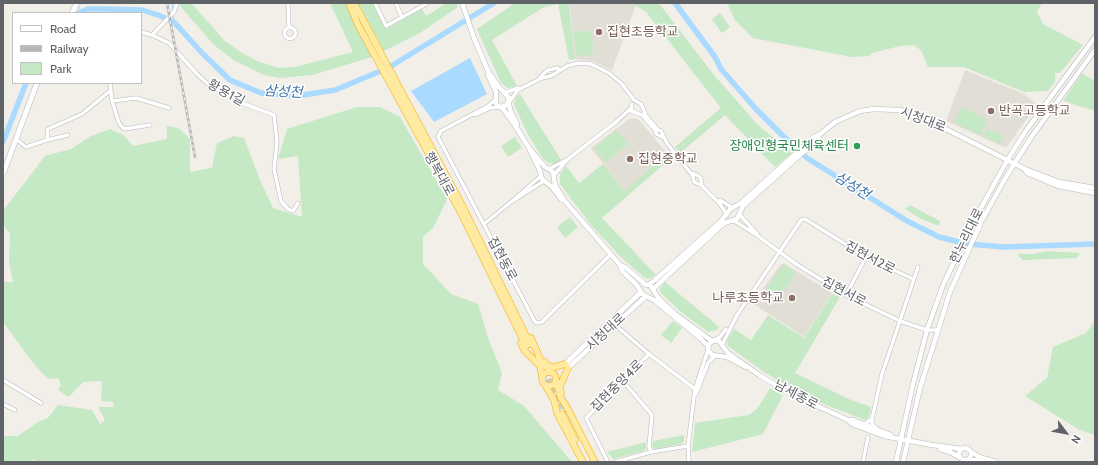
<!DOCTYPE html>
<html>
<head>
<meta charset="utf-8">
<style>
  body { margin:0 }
  #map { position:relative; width:1098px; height:465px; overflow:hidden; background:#f1efe8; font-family:Cabin,sans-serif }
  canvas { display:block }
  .frame { position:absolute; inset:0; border:4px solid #5f6368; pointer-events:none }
  .legend { position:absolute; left:12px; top:12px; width:130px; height:72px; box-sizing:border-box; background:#fff; border:1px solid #bfc1c3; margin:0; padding:5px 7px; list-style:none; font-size:12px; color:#5f6368 }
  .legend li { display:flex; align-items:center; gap:8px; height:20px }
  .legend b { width:20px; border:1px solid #bfc1c3 }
  .north { position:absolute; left:1046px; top:413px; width:40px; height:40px; -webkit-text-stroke:3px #fff; paint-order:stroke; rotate:122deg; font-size:11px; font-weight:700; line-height:16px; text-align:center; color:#5f6368 }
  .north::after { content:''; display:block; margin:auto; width:14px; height:18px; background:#5f6368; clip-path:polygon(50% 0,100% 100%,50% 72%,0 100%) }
</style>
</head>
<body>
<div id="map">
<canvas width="1098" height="465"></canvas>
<div class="frame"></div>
<ul class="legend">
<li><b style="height:5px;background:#fff"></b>Road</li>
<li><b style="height:5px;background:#b6b7b8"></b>Railway</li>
<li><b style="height:11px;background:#c5e8c5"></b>Park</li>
</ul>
<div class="north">N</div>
</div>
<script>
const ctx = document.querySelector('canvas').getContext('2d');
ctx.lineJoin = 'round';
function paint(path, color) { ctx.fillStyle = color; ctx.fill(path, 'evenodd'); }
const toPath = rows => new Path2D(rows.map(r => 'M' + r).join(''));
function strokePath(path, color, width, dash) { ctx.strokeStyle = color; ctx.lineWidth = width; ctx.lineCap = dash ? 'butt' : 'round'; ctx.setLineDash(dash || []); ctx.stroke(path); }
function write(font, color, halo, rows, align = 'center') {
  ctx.font = font + ' Cabin,"Noto Sans KR",sans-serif'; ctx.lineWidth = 3; ctx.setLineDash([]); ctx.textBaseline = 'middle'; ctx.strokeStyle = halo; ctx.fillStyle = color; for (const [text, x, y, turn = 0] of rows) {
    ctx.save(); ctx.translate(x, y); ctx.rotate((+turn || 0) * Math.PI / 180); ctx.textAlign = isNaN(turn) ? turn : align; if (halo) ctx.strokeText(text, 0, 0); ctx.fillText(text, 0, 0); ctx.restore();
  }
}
paint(toPath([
  [570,3,631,3,636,5,612,70,592,61,575,59],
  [965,70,1024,94,1037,105,1006,148,946,121],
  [635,118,639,120,667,153,625,191,591,148,629,119],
  [781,264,785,264,832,293,804,337,752,303]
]), '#e1ded6');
paint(toPath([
  [180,3,191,3,225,41,239,51,259,62,279,68,295,67,353,52,330,3,345,3,372,57,312,75,280,78,264,75,235,61,214,45,180,6],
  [358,3,372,3,386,29,422,9,426,16,447,3,457,3,458,7,420,33,384,51],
  [515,3,569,3,575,59,569,60,558,4,544,7,492,40,517,86,508,88,501,83,477,29],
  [632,3,658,3,661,6,714,75,758,125,792,153,775,167,725,115,680,153,675,147,721,108,646,12],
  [727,3,1042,3,1037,12,1043,24,1083,45,1060,73,1055,73,1055,82,1048,91,1024,92,964,67,928,67,921,50,913,45,900,46,872,53,869,56,852,57,753,38,735,20],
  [720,13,730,27,722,33,712,19],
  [588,31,592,32,593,51,591,55,577,56,573,32],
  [1082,73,1095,81,1095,111,1063,101],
  [520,94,561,160,556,164,548,163,543,159,526,131,514,104,516,97],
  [357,107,380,107,400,117,447,199,433,228,423,237,423,264,451,294,478,304,488,338,502,373,498,390,524,406,572,462,37,462,34,459,29,462,3,462,3,436,18,436,38,422,48,418,58,405,92,410,100,424,105,420,98,407,114,407,113,402,101,401,102,381,83,382,69,397,58,390,61,385,58,378,48,379,33,363,3,322,3,282,13,282,9,263,10,234,3,225,3,211,45,156,71,149,91,136,110,129,123,135,133,146,167,139,167,126,178,128,190,139,190,172,212,168,217,143,234,136,244,138,260,180,273,208,302,217,298,156,278,159,287,129],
  [962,107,987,119,980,135,955,123],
  [988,129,1003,136,999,144,984,136],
  [616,130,628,144,606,162,594,148],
  [515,137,522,148,508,157,501,146],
  [667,153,671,158,602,218,656,275,649,279,645,278,622,258,591,225,560,184,560,174,566,166,579,183,603,164,625,191],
  [910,205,936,219,940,221,939,226,921,219,905,209],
  [570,217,578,227,565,238,557,227],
  [1047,251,1080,253,1080,254,1076,258,1023,260,1017,254,1034,254],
  [784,264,796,273,780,297,767,288],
  [665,282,719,327,717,330,708,332,681,312,660,292,660,288],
  [832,294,840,297,795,373,851,400,871,407,869,418,865,420,811,399,764,372,728,346,727,341,734,329,751,340,768,315,804,338],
  [673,321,682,328,671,343,661,335],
  [1095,321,1095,435,1078,429,1025,396,1047,378,1053,347,1086,333],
  [770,388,783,395,763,434,692,452,695,423,749,415,757,409],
  [684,435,684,441,681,444,655,449,652,447,653,441],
  [646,442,646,449,643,451,613,459,607,452]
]), '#c5e8c5');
paint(toPath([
  [470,58,487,94,434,122,411,91]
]), '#aadaff');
strokePath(toPath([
  [172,3,173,10],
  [78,5,81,12],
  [173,15,174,22]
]), '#aadaff', 1);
strokePath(toPath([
  [675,3,715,57,721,69,756,109,780,133,807,158,907,221,939,237,968,244,1004,247,1095,244],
  [79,13,88,9,105,9,142,10,158,15,174,22,202,53,230,80,261,93,297,96,335,90,388,68,494,3],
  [3,142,26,83]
]), '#aadaff', 5.5);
strokePath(toPath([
  [540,363,566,413]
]), '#ccccc8', 6, [6, 3]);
const minor = toPath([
  [288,3,289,27],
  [375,3,386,26,428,3],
  [396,3,402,18],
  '284.5 33a5.5 5.5 0 1 1 11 0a5.5 5.5 0 1 1-11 0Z',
  [141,32,152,35,174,12,177,3],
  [152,35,169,43,197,74,208,84,242,103,274,115,277,142,274,169,281,201,288,209,293,211,298,203],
  [540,77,548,70,558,68],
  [110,83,112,101,119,123,124,129,150,125],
  [504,93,518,88],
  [495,100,488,106,441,131,438,137,535,322,538,323,542,322,610,255],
  [112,101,136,98,169,108],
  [510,101,518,90,542,78,551,76,567,66,578,63,591,64,609,73,622,84,634,100,641,104,646,116,658,130,661,131,667,143],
  [632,104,631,111,642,115,656,131,656,134,662,137],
  [475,115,490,108,500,107],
  [16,139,26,147,47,140,48,129,82,114,111,90],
  [47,140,68,135],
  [666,142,693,176,694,182,701,185,720,204,727,215],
  [568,159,616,122,630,109],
  [549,169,568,159,554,175],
  [693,173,700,177,702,184],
  [541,176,511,202,544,181],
  [720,200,733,208],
  [739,214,758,235],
  [733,220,758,236,796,264,846,295,900,321,927,330,938,330],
  [484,224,511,202],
  [846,295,866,257],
  [614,324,649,354,695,389],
  [714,340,720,337,726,329],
  [722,345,737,315,801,220,805,219,866,257,913,279],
  [3,380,41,403],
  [622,380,652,415,649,447,651,452],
  [696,394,708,363,716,355],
  [3,404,15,410],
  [872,419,882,374,918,267],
  [865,424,872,419,872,424,876,428],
  [608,462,586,418,649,354],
  [615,462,651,452,688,446],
  [689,462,688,446,695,389,708,350],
  [863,462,868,437]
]);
const tertiary = toPath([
  [462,3,474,38,488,71,498,86,509,98,507,105,501,107],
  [488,71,488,75,496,92,496,104,504,110,516,127,529,148],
  [509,103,510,110,517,124,516,127],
  [1025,169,1027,173,1058,186,1095,193],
  [564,200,555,185,553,172,544,166,529,148,540,171,542,179,552,187,561,199,564,200,620,265,622,271,636,284,642,294,654,300,700,338,708,346],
  [973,222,1008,159,1025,132,1095,37],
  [980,224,1006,177,1032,136,1095,50],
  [620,265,625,267,646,285,650,285,659,299,675,314,712,341],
  [648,285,655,280,721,221,730,209,741,203,815,136,819,135,835,122,860,111,874,109,901,110,926,119,1025,169,1059,182,1095,188],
  [653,289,724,223,737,219,743,206,818,139,819,135],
  [565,364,641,292],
  [746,367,727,357,712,355,708,350,709,344,714,340,719,341,728,353,759,375,789,393,848,420,852,424,884,436,932,445,962,449],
  [568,368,645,297],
  [848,420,853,420,891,435],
  '959 454a6 6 0 1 1 12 0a6 6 0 1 1-12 0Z',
  [940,449,950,452,959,457],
  [969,450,979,457,996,462],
  [968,459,986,462],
  [896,462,913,384,927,330,943,285,971,226],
  [903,462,920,388,950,292,978,229]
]);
const secondary = toPath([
  [72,13,77,3],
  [3,174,37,83],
  [971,226,973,222],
  [978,229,980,224]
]);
const trunk = toPath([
  [349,3,357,23,460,211,526,346],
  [354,3,464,209,530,344],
  [531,338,541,361,550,371],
  [521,343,524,350,540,366,542,376],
  [545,362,548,366,554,367,565,364],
  '542 379a7 7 0 1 1 14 0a7 7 0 1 1-14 0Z',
  [556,382,561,398,568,409,595,462],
  [545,385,554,400,557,413,583,462],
  [561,393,560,386,568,368],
  [562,414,575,440]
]);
strokePath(minor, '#b5b8bc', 4.5);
strokePath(tertiary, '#b5b8bc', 5.5);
strokePath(secondary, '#b6babf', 6);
strokePath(trunk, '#f9ab00', 7);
strokePath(minor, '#fff', 3.5);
strokePath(tertiary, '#fff', 4.5);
strokePath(secondary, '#fff', 5);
strokePath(trunk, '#feeaa1', 6);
const rail = toPath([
  [167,3,195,157]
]);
strokePath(rail, '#b6b7b8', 2.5);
strokePath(rail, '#fff', 1, [3]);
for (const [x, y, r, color] of [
  [599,32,4,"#8d6e63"],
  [991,111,4,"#8d6e63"],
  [857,146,4,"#2e9e5b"],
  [630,159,4,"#8d6e63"],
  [792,298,4,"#8d6e63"]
]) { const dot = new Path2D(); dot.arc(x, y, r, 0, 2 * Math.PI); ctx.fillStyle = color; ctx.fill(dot); strokePath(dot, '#fff', 1.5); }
write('13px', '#785e54', '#fff', [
  ["집현초등학교",607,32],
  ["반곡고등학교",999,111],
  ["집현중학교",638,159],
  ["나루초등학교",784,298,"right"]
], 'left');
write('13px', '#5f6368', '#fff', [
  ["황용1길",226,93,29],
  ["시청대로",923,120,21],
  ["행복대로",439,174,61],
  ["한누리대로",967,236,-64],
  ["집현서2로",870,258,28],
  ["집현동로",502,259,62],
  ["집현서로",844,292,28],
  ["시청대로",606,332,-43],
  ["집현중앙4로",617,386,-45],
  ["남세종로",796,395,28]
]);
write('13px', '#27864d', '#fff', [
  ["장애인형국민체육센터",849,146]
], 'right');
write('italic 14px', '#4174aa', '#fff', [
  ["삼성천",283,92,3],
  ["삼성천",852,186,32]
]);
</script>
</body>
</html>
